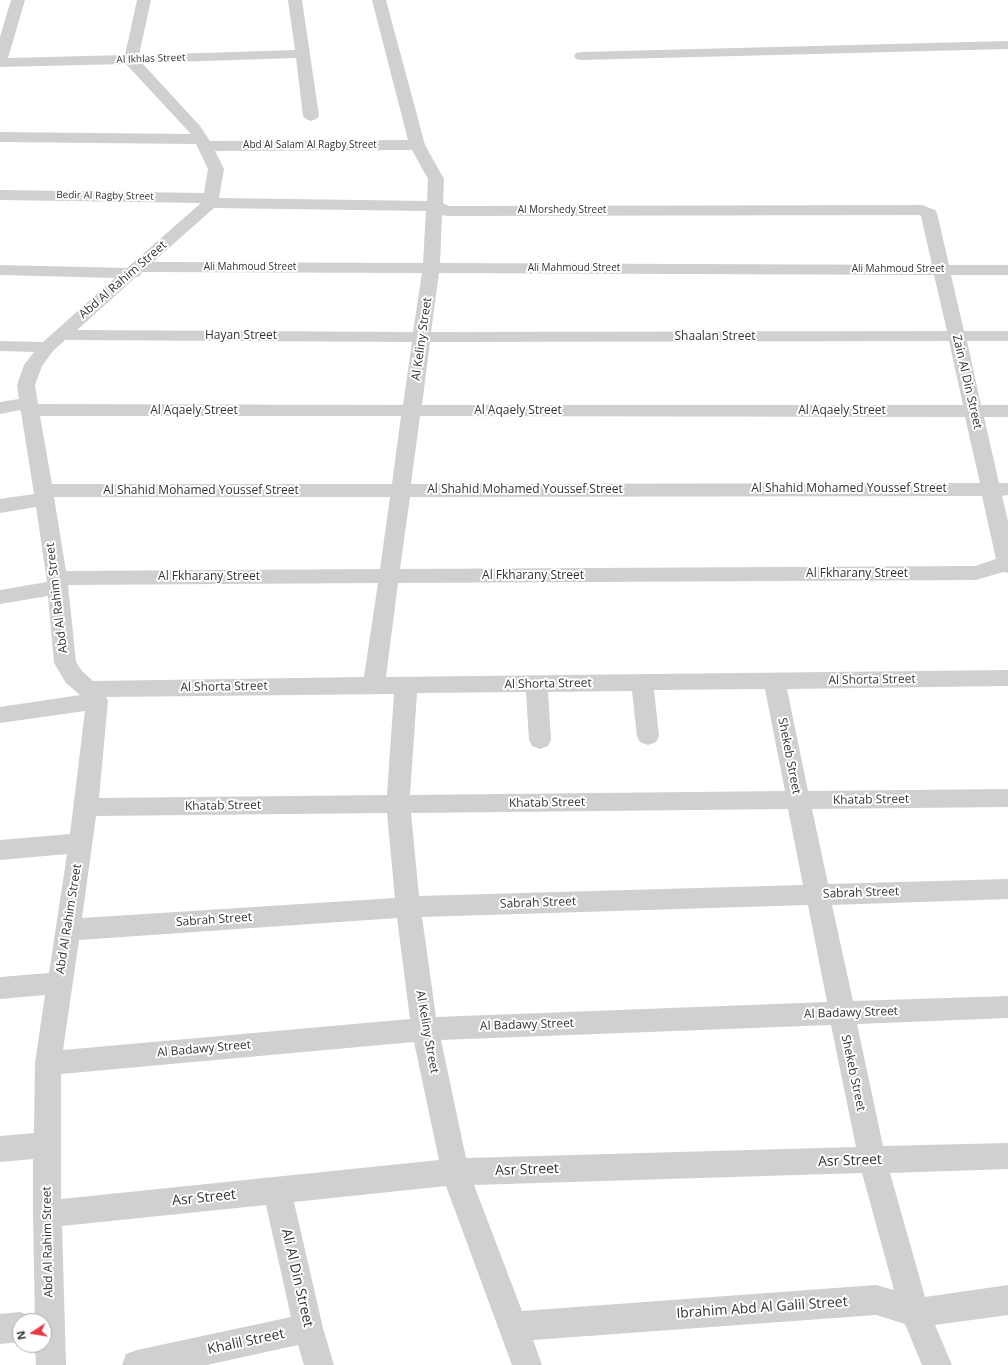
<!DOCTYPE html>
<html>
<head>
<meta charset="utf-8">
<style>
  body { margin:0 }
  #map { position:relative; width:1008px; height:1365px; overflow:hidden; background:#fff; font-family:"Open Sans",sans-serif }
  canvas { display:block }
  .north { position:absolute; left:12px; top:1313px; width:40px; height:40px; box-sizing:border-box; background:#fff; border:1px solid #adadad; border-radius:50%; rotate:258deg; font-size:11px; font-weight:700; line-height:16px; text-align:center; color:#333 }
  .north::after { content:''; display:block; margin:auto; width:14px; height:18px; background:#e63946; clip-path:polygon(50% 0,100% 100%,50% 72%,0 100%) }
</style>
</head>
<body>
<div id="map">
<canvas width="1008" height="1365"></canvas>
<div class="north">N</div>
</div>
<script>
const ctx = document.querySelector('canvas').getContext('2d');
ctx.lineJoin = 'round';
const toPath = rows => new Path2D(rows.map(r => 'M' + r).join(''));
function paint(path, color) { ctx.fillStyle = color; ctx.fill(path, 'evenodd'); }
function write(font, color, halo, rows, align = 'center') {
  ctx.font = font + ' "Open Sans",sans-serif'; ctx.lineWidth = 4; ctx.setLineDash([]); ctx.textBaseline = 'middle'; ctx.strokeStyle = halo; ctx.fillStyle = color; for (const [text, x, y, turn = 0] of rows) {
    ctx.save(); ctx.translate(x, y); ctx.rotate((+turn || 0) * Math.PI / 180); ctx.textAlign = isNaN(turn) ? turn : align; if (halo) ctx.strokeText(text, 0, 0); ctx.fillText(text, 0, 0); ctx.restore();
  }
}
paint(toPath([
  [11,0,25,0,8,58,125,55,137,0,151,0,139,55,295,50,288,0,302,0,319,116,316,119,311,121,306,119,303,116,296,58,142,63,200,126,210,141,408,140,372,0,386,0,425,145,444,179,443,203,449,206,922,205,935,210,937,213,949,265,1008,265,1008,275,951,275,964,331,1008,331,1008,341,967,341,981,405,1008,405,1008,417,984,417,999,483,1008,483,1008,495,1002,496,1008,521,1008,573,1003,572,976,580,398,583,386,677,1008,670,1008,686,787,689,808,791,1008,789,1008,807,812,809,828,884,1008,879,1008,899,832,905,853,1001,1008,996,1008,1018,857,1024,883,1146,1008,1143,1008,1169,890,1173,925,1297,1008,1285,1008,1315,935,1325,952,1365,922,1365,905,1324,876,1315,533,1340,542,1365,512,1365,446,1186,294,1202,323,1328,334,1365,304,1365,298,1345,207,1365,122,1365,126,1354,137,1350,291,1317,266,1205,62,1226,66,1365,36,1365,35,1345,44,1345,44,1321,35,1321,33,1214,33,1159,0,1162,0,1136,34,1133,35,1063,45,995,0,999,0,977,49,973,67,854,0,860,0,840,70,834,85,711,0,723,0,707,80,695,66,683,54,663,48,596,0,604,0,590,47,582,36,507,0,513,0,499,34,494,21,412,20,410,0,414,0,402,19,399,17,385,24,365,34,352,0,351,0,341,43,342,115,278,0,275,0,265,127,268,201,203,0,200,0,190,204,193,208,169,196,144,0,142,0,132,191,134,126,64,0,67,0,37,11,0],
  [412,150,428,179,427,201,219,198,224,169,215,151,412,150],
  [214,208,426,211,423,263,153,262,214,208],
  [442,215,447,216,920,215,921,216,932,265,440,263,442,215],
  [142,272,422,273,413,332,77,330,136,277,139,277,142,272],
  [439,273,934,275,947,331,431,332,439,273],
  [65,340,412,342,403,405,38,404,35,385,42,366,53,351,65,340],
  [949,341,963,405,422,405,430,342,949,341],
  [40,416,401,416,392,484,52,484,40,416],
  [420,416,965,417,980,483,411,484,420,416],
  [982,496,996,559,975,566,400,569,410,497,982,496],
  [54,497,390,497,380,569,66,571,54,497],
  [378,583,364,677,93,681,82,671,76,662,68,585,378,583],
  [765,689,785,791,410,795,417,693,526,692,529,740,532,746,540,749,548,746,551,740,548,692,632,691,637,736,640,742,648,745,656,742,659,736,654,690,765,689],
  [394,694,387,795,99,798,108,701,106,697,394,694],
  [788,809,803,885,419,896,411,813,788,809],
  [387,813,395,898,82,918,96,816,387,813],
  [808,905,827,1002,436,1017,422,917,808,905],
  [397,918,410,1019,63,1050,79,940,397,918],
  [831,1025,856,1147,466,1158,441,1040,831,1025],
  [414,1042,439,1160,61,1199,61,1074,414,1042],
  [862,1173,894,1290,876,1285,522,1311,474,1185,862,1173],
  [1008,41,1008,49,581,60,576,59,574,56,576,53,581,52,1008,41],
  [20,1312,31,1316,32,1321,20,1321,20,1342,0,1344,0,1314,20,1312]
]), '#d0d0d0');
write('10px', '#333', '#fff', [
  ["Al Ikhlas Street",151,59,-2],
  ["Abd Al Salam Al Ragby Street",310,145],
  ["Bedir Al Ragby Street",105,196,1],
  ["Al Morshedy Street",562,210],
  ["Ali Mahmoud Street",250,267],
  ["Ali Mahmoud Street",574,268],
  ["Ali Mahmoud Street",898,269]
]);
write('12px', '#333', '#fff', [
  ["Abd Al Rahim Street",123,280,-41],
  ["Hayan Street",241,336],
  ["Shaalan Street",715,337],
  ["Al Keliny Street",422,339,-82],
  ["Zain Al Din Street",967,382,77],
  ["Al Aqaely Street",194,411],
  ["Al Aqaely Street",518,411],
  ["Al Aqaely Street",842,411],
  ["Al Shahid Mohamed Youssef Street",849,489],
  ["Al Shahid Mohamed Youssef Street",525,490],
  ["Al Shahid Mohamed Youssef Street",201,491],
  ["Al Fkharany Street",857,574],
  ["Al Fkharany Street",533,576],
  ["Al Fkharany Street",209,577],
  ["Abd Al Rahim Street",57,598,-97],
  ["Al Shorta Street",872,680,-1],
  ["Al Shorta Street",548,684,-1],
  ["Al Shorta Street",224,687,-1],
  ["Shekeb Street",789,756,79],
  ["Khatab Street",871,800,-1],
  ["Khatab Street",547,803,-1],
  ["Khatab Street",223,806,-1],
  ["Sabrah Street",861,893,-2],
  ["Sabrah Street",538,903,-2],
  ["Abd Al Rahim Street",69,919,-81],
  ["Sabrah Street",214,920,-4],
  ["Al Badawy Street",851,1013,-2],
  ["Al Badawy Street",527,1025,-2],
  ["Al Keliny Street",427,1032,80],
  ["Al Badawy Street",204,1049,-5],
  ["Shekeb Street",853,1073,78],
  ["Abd Al Rahim Street",48,1242,-91]
]);
write('14px', '#333', '#fff', [
  ["Asr Street",850,1161,-2],
  ["Asr Street",527,1170,-2],
  ["Asr Street",204,1198,-6],
  ["Ali Al Din Street",297,1278,77],
  ["Ibrahim Abd Al Galil Street",762,1308,-4],
  ["Khalil Street",246,1342,-12]
]);
</script>
</body>
</html>
